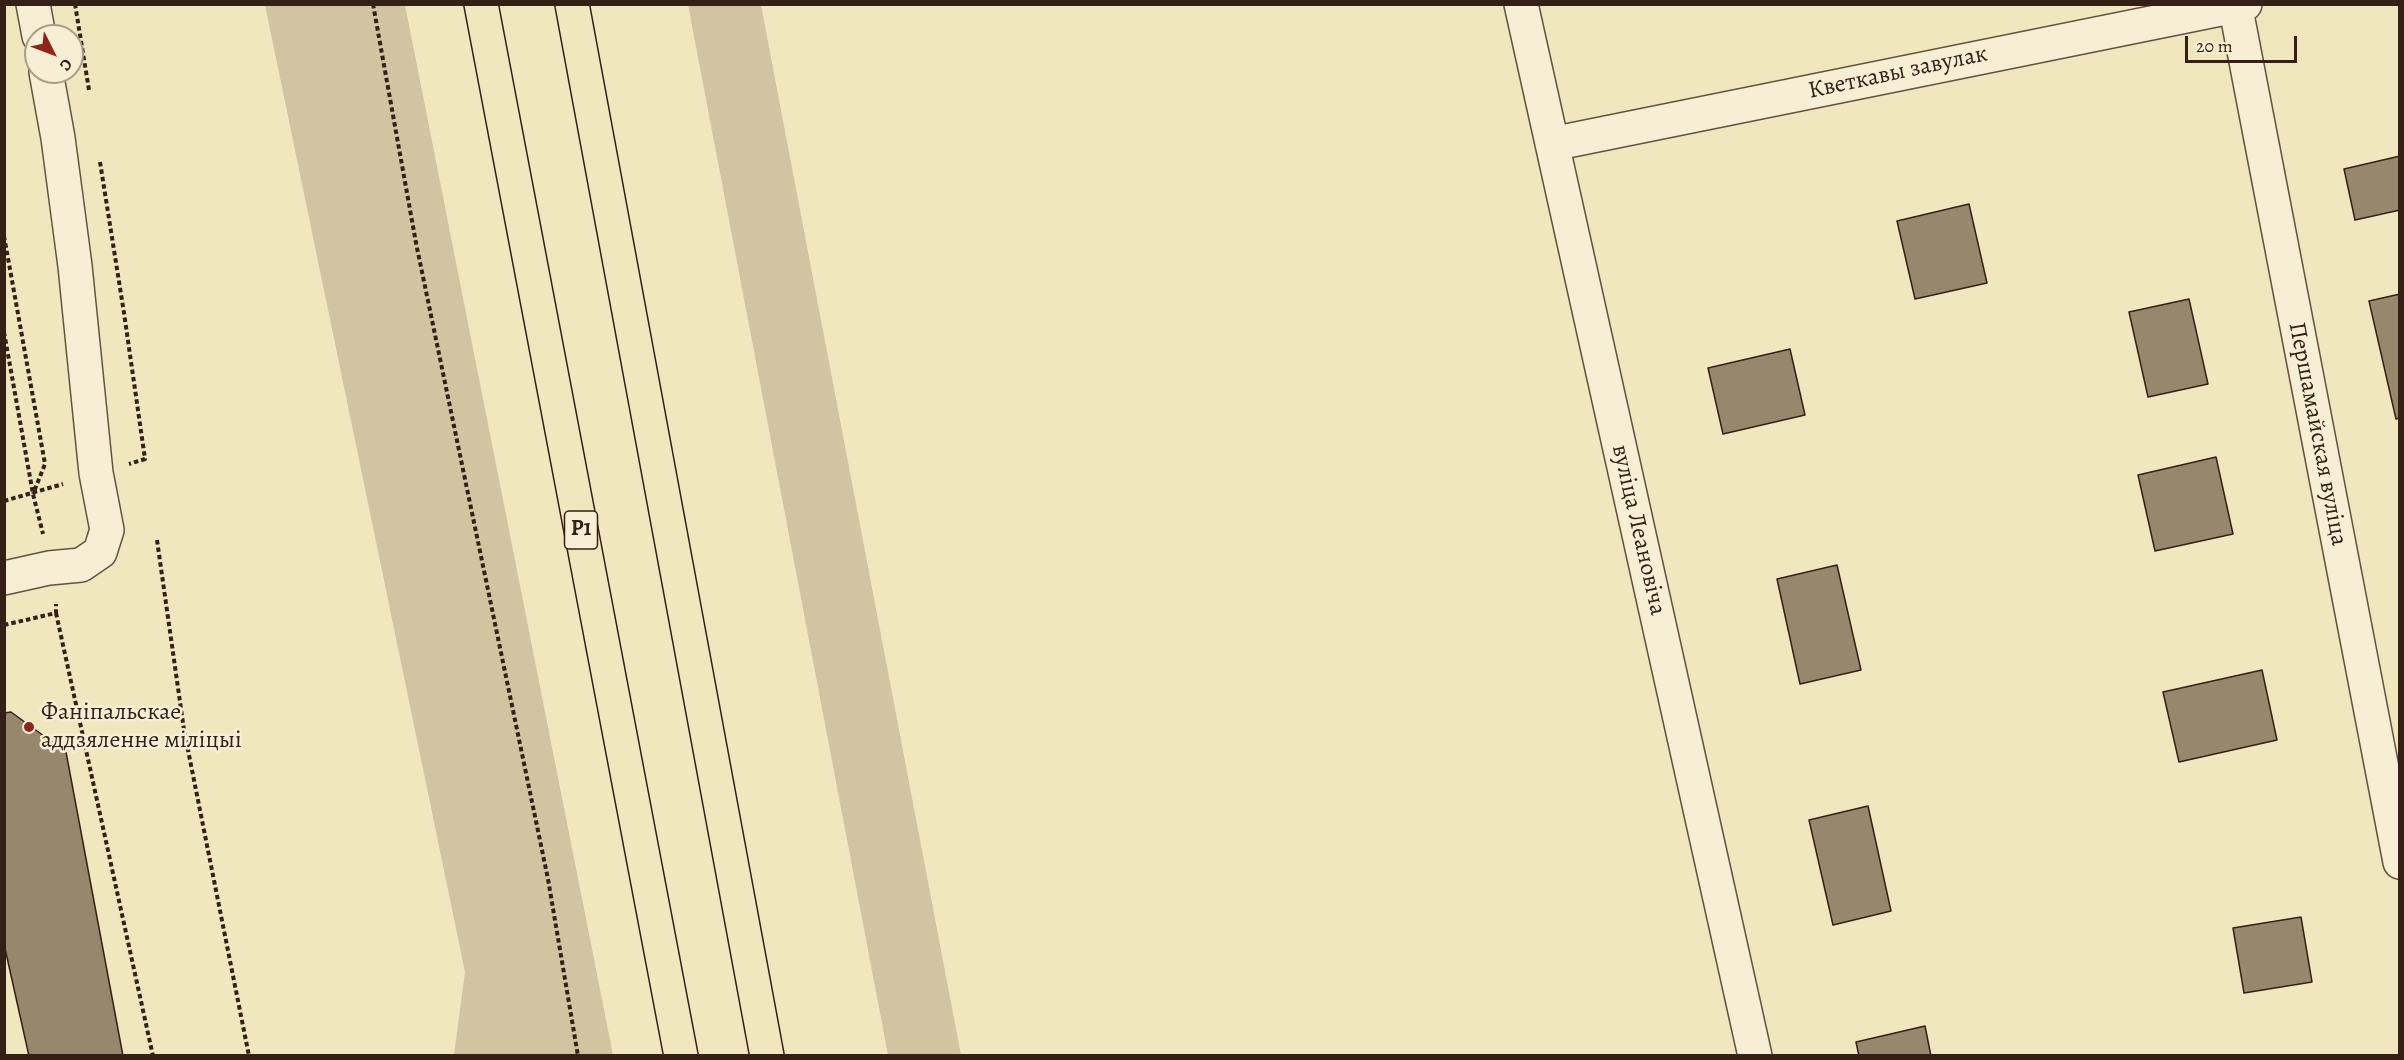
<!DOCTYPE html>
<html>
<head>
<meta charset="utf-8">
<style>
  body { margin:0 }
  #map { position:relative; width:2404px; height:1060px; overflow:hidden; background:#f1e7be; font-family:Alegreya,serif }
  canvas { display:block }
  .frame { position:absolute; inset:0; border:6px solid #352015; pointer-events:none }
  .north { position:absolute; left:24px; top:24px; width:60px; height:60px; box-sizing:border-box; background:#f6efd5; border:2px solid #a99c88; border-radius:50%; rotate:132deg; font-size:16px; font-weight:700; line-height:24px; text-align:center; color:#352015 }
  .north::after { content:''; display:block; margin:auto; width:21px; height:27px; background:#8f2418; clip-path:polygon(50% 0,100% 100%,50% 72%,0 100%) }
  .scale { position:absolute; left:2185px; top:36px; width:112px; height:27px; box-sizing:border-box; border:3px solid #352015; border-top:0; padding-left:8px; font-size:18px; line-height:21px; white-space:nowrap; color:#352015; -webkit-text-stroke:4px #f6efd5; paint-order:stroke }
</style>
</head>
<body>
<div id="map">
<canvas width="2404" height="1060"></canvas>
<div class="frame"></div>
<div class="north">С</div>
<div class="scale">20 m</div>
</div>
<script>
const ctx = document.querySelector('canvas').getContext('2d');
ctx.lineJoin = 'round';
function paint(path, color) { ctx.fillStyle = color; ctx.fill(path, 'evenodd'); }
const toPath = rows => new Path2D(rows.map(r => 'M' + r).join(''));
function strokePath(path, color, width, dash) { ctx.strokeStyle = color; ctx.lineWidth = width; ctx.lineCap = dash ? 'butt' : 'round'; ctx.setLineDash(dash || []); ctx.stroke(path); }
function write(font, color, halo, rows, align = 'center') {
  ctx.font = font + ' Alegreya,serif'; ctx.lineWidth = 5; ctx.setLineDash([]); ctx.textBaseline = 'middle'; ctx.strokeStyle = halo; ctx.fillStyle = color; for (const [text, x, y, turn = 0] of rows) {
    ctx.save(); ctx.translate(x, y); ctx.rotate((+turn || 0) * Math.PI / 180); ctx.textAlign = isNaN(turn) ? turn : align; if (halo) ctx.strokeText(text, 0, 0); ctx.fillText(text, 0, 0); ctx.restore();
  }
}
paint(toPath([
  [265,5,405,5,613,1055,454,1055,465,972],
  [688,5,761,5,961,1055,888,1055]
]), '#d1c5a1');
const building = toPath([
  [2400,156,2400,210,2355,220,2344,169,2400,156],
  [1969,204,1987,283,1915,299,1897,221,1969,204],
  [2400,294,2400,418,2396,419,2369,301,2400,294],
  [2189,299,2208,384,2148,397,2129,312,2189,299],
  [1790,349,1805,415,1723,434,1708,368,1790,349],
  [2216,457,2233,534,2155,551,2138,475,2216,457],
  [1837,565,1861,670,1800,684,1777,579,1837,565],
  [2262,670,2277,740,2179,762,2163,692,2262,670],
  [11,712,66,752,123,1056,29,1056,4,944,4,713,11,712],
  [1868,806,1891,911,1833,925,1809,820,1868,806],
  [2301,917,2312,982,2244,993,2233,928,2301,917],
  [1925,1026,1931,1056,1859,1056,1856,1042,1925,1026]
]);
paint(building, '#97876d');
strokePath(building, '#352015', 1.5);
const street = toPath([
  [33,4,39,36],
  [1521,4,1755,1056],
  [2235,4,2400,862],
  [1552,144,2245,4],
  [4,578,49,568,81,565,100,552,107,530,96,473,75,266,58,138,46,72]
]);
const highway = toPath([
  [481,4,681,1056],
  [572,4,767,1056]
]);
strokePath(street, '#64523f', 36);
strokePath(highway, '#352015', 36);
strokePath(toPath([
  [75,4,89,90],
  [373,4,416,243,548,879,578,1056],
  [100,162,124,313,145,459,129,464],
  [4,236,45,464,33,494],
  [4,332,33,494,43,534],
  [4,501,63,484],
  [157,540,184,730,249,1056],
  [56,613,153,1056],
  [4,625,56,613,56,604]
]), '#352015', 4, [4.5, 3]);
strokePath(street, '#f6efd5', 33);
strokePath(highway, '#f1e7be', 33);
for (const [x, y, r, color] of [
  [29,727,6,"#8f2418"]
]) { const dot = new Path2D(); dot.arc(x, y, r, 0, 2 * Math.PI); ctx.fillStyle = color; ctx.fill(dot); strokePath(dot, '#f6efd5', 2); }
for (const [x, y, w] of [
  [581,530,33]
]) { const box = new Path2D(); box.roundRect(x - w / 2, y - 19, w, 38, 4.5); ctx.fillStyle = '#f6efd5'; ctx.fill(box); strokePath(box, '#352015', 1.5); }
write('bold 22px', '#352015', null, [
  ["Р1",581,530]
]);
write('24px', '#352015', '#f6efd5', [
  ["Кветкавы завулак",1898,73,-12],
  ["Першамайская вуліца",2317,434,79],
  ["вуліца Леановіча",1638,530,77]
]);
write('24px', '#352015', '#f6efd5', [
  ["Фаніпальскае",41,713],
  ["аддзяленне міліцыі",41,741]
], 'left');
</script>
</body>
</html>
